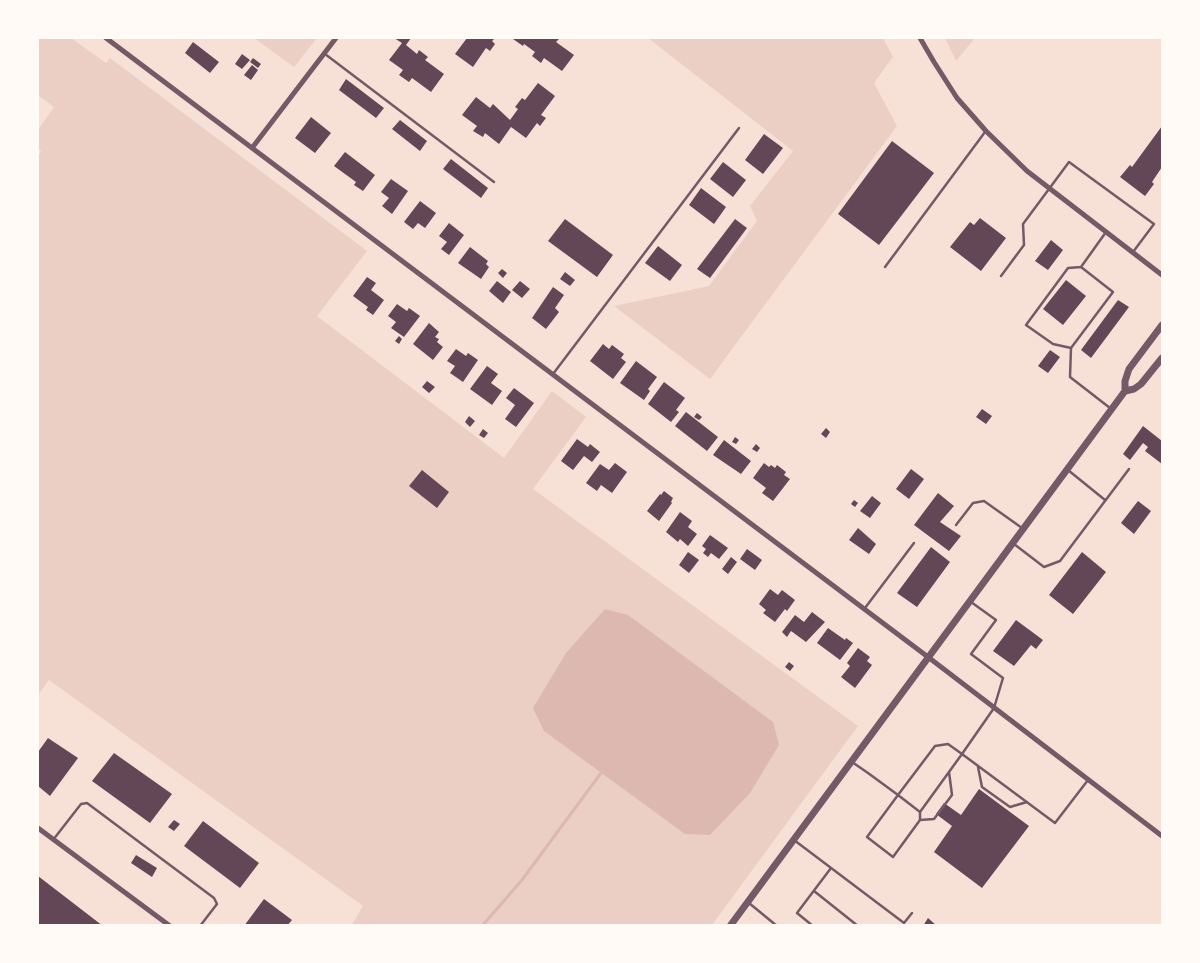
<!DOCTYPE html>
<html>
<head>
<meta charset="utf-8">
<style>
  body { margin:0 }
  #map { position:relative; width:1200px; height:963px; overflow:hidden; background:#f7e1d7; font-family:Signika,sans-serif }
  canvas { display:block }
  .frame { position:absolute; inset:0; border:39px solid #fffaf5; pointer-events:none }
</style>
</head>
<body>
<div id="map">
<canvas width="1200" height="963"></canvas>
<div class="frame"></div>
</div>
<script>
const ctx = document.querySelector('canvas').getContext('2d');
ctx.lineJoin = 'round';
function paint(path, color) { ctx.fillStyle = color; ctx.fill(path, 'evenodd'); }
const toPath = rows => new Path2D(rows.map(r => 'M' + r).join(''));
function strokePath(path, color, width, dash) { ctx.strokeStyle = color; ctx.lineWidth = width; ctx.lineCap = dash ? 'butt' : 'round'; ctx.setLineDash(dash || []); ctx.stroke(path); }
paint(toPath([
  [38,38,71,38,106,63,110,58,367,251,317,316,504,458,552,391,586,417,533,489,858,726,712,925,351,926,363,906,49,680,38,695,38,156,41,151,38,148,38,130,54,107,38,95],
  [254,38,317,38,294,67],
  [648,38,883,38,893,57,874,83,897,126,710,379,614,306,709,286,757,221,750,206,793,151],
  [945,38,975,38,956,61]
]), '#ebcfc5');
paint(toPath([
  [605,609,628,615,773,722,779,745,750,793,710,835,685,834,544,731,533,708,566,653]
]), '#dcb8b0');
strokePath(toPath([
  [482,926,522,880,601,773]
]), '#dcb8b0', 3);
paint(toPath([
  [394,38,411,38,406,45,417,54,419,50,428,57,425,60,444,74,431,92,412,78,409,82,399,75,403,70,389,60,402,43],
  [467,38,495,38,492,41,495,44,490,51,486,48,473,67,455,54],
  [514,38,560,38,556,42,574,55,562,71,544,58,541,63,532,56,535,52,524,44,523,46,513,39],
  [193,42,219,62,210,73,185,53],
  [242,54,250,60,242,69,235,64],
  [253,58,261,64,258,68,250,62],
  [252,65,258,70,251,80,244,75],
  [346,79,384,108,376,118,339,90],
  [538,83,555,96,541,115,546,118,540,126,537,123,526,138,511,127,499,144,485,133,483,137,473,131,477,126,462,115,476,97,490,108,493,104,510,120,518,109,515,107,522,98,525,100],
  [311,117,331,133,315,153,295,138],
  [400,120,427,141,420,151,392,129],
  [1162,126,1162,167,1152,182,1154,184,1145,196,1120,177,1130,165,1132,167],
  [764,134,783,148,763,174,745,160],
  [892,141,934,173,879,245,838,214],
  [345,152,375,175,363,191,354,185,356,182,334,166],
  [451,159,488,188,481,198,443,169],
  [723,162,746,180,733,197,710,179],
  [391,179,408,191,392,214,382,206,389,198,381,192],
  [701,188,726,207,714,224,689,205],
  [420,201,436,213,425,228,418,223,413,229,404,222],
  [980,218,1006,238,981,271,950,247,970,222,974,225],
  [565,219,613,255,597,277,548,241],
  [735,219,747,228,710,278,697,269],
  [449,223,464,235,449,255,441,249,447,242,439,236],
  [1051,240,1063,250,1048,270,1035,261],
  [658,246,682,265,670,281,645,263],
  [470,247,488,261,486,264,489,267,481,279,458,263],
  [502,269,507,273,503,278,498,273],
  [565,272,575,280,570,286,560,279],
  [367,277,376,283,371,290,384,300,373,315,366,310,368,307,353,296],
  [1066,280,1086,296,1063,325,1043,309],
  [497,281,511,292,503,303,489,291],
  [520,281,530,289,522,298,512,290],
  [553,287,564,295,555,308,559,312,546,329,532,318],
  [1118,300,1129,307,1091,358,1081,350],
  [397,304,407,311,409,308,420,316,404,337,391,328,396,322,388,316],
  [429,323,439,332,435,337,439,339,437,342,443,347,433,360,413,344],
  [399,336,402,339,399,344,395,341],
  [603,344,609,349,612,345,624,354,621,358,626,362,613,379,590,361],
  [456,349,466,356,468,353,478,360,463,382,450,373,455,366,447,361],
  [1050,350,1060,357,1048,373,1038,366],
  [636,361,657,377,648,389,650,391,644,400,620,383],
  [487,366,498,374,491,383,502,391,492,405,470,389],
  [427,381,435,387,429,393,422,387],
  [664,382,685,398,676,410,679,412,671,422,648,404],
  [514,388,534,403,516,427,505,419,515,405,506,398],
  [982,409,992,416,986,424,976,417],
  [686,412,718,437,707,451,675,426],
  [697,413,702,417,699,420,694,417],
  [469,416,475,421,470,427,465,422],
  [1143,426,1162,441,1162,464,1145,451,1148,447,1143,443,1130,460,1123,454],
  [826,428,830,432,826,438,821,434],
  [483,429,488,433,484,438,479,435],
  [735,437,739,440,736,444,732,442],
  [577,439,588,447,590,444,600,452,592,462,584,456,573,470,561,461],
  [724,440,751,461,741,474,713,455],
  [756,444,760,448,757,452,752,449],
  [615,463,627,472,612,493,601,485,597,491,586,483,600,464,609,470],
  [764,463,769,467,771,465,775,468,777,465,786,472,784,475,790,479,773,501,762,493,766,488,753,478],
  [911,469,924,479,909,499,896,489],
  [422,470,449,492,437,508,409,486],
  [664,491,673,498,671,502,672,503,659,521,647,511,660,494,661,495],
  [938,493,954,506,940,522,961,536,949,551,914,525],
  [872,496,881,503,870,518,860,511],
  [854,500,858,503,855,507,851,504],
  [1138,501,1151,511,1134,534,1121,523],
  [680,512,692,521,688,527,697,534,688,546,680,539,678,542,666,532],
  [858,528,876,544,869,554,849,540],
  [710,535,728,548,719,559,711,553,708,557,703,553,706,549,702,546],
  [931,547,950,562,917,607,897,593],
  [747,549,762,560,755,570,740,559],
  [688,552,699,560,689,573,679,565],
  [1082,552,1106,572,1073,614,1049,595],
  [731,557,737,562,728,574,722,569],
  [770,589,778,595,782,590,795,600,787,611,785,609,775,622,763,613,766,610,759,604],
  [812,612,825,622,806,642,791,631,787,637,782,632,795,615,804,622],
  [1016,620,1043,640,1036,649,1031,645,1014,666,993,651],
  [828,628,845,640,846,638,853,643,840,660,817,643],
  [858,648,870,657,867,661,872,665,855,688,841,677,850,666,847,663],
  [789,662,794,666,790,671,785,667],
  [48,738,78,758,50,796,38,786,38,752],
  [114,753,172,794,150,823,92,781],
  [979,789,1029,826,982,888,934,852,952,826,936,814,944,803,961,815],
  [174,820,180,824,174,831,168,827],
  [203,821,259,863,240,888,184,846],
  [136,855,157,868,152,877,131,863],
  [38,876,103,926,38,926],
  [264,899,292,920,287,926,244,926],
  [928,918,937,926,923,926]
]), '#644757');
strokePath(toPath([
  [325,54,494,182],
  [1106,232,1081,267,1113,292,1071,348,1070,377,1110,408],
  [885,267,985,132],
  [1001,276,1024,245,1023,224,1069,162,1154,224,1133,252],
  [1071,348,1053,344,1026,325,1068,268,1081,267],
  [553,374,739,128],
  [1068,470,1105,500],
  [956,525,973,503,984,501,1022,528],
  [1014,544,1044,567,1060,561,1129,469],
  [971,602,996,620,971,654,1003,678,994,708,962,754,1055,823,1088,780],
  [865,608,914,543],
  [852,762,868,773,898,795,920,812,962,754,948,744,935,746,898,795,867,837,893,857,920,820,920,812],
  [978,767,982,787,1010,807,1027,802],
  [920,820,934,819,952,795,949,772],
  [53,840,81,804,87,803,214,898,217,904,200,926],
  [794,840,904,923,912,913],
  [814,891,858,926],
  [749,903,777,926],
  [813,926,797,913,831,868]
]), '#755966', 2.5);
strokePath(toPath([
  [106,38,928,657,1162,836],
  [920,38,934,62,957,98,986,131,1027,171,1162,275],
  [252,148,336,38],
  [38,828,170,926]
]), '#755966', 5);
strokePath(toPath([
  [1125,391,1125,381,1129,369,1162,325],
  [730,926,1125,391,1134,389,1141,384,1162,358]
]), '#755966', 7);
</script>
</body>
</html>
